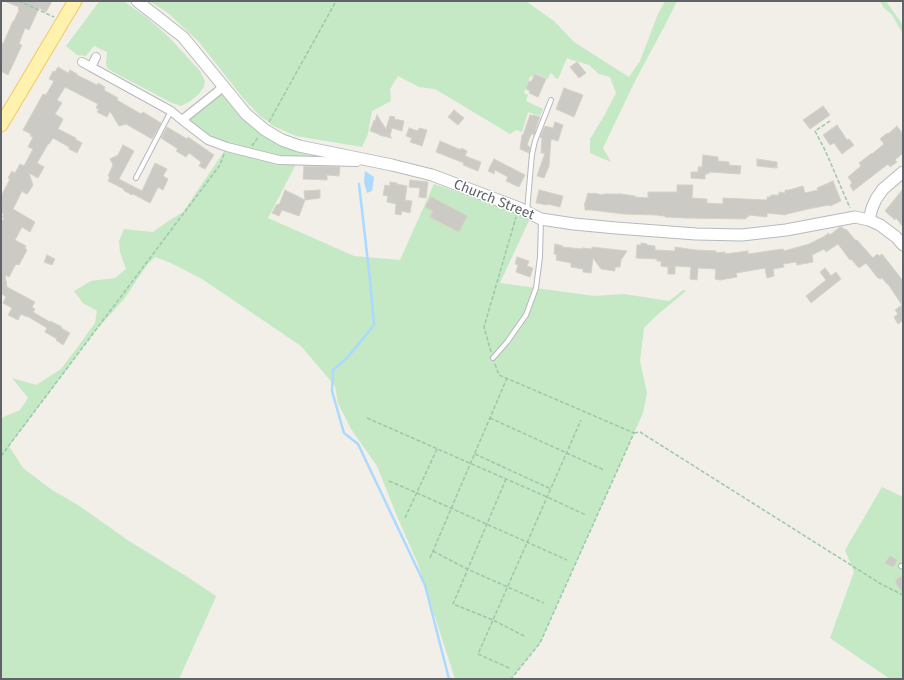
<!DOCTYPE html>
<html>
<head>
<meta charset="utf-8">
<style>
  body { margin:0 }
  #map { position:relative; width:904px; height:680px; overflow:hidden; background:#f1efe8; font-family:"Fira Sans",sans-serif }
  canvas { display:block }
  .frame { position:absolute; inset:0; border:2px solid #5f6368; pointer-events:none }
</style>
</head>
<body>
<div id="map">
<canvas width="904" height="680"></canvas>
<div class="frame"></div>
</div>
<script>
const ctx = document.querySelector('canvas').getContext('2d');
ctx.lineJoin = 'round';
function paint(path, color) { ctx.fillStyle = color; ctx.fill(path, 'evenodd'); }
const toPath = rows => new Path2D(rows.map(r => 'M' + r).join(''));
function strokePath(path, color, width, dash) { ctx.strokeStyle = color; ctx.lineWidth = width; ctx.lineCap = dash ? 'butt' : 'round'; ctx.setLineDash(dash || []); ctx.stroke(path); }
function write(font, color, halo, rows, align = 'center') {
  ctx.font = font + ' "Fira Sans",sans-serif'; ctx.lineWidth = 3; ctx.setLineDash([]); ctx.textBaseline = 'middle'; ctx.strokeStyle = halo; ctx.fillStyle = color; for (const [text, x, y, turn = 0] of rows) {
    ctx.save(); ctx.translate(x, y); ctx.rotate((+turn || 0) * Math.PI / 180); ctx.textAlign = isNaN(turn) ? turn : align; if (halo) ctx.strokeText(text, 0, 0); ctx.fillText(text, 0, 0); ctx.restore();
  }
}
paint(toPath([
  [101,1,122,1,125,2,146,17,168,36,200,71,205,81,204,87,198,95,189,102,181,106,172,103,115,73,107,68,106,63,107,52,94,46,86,56,77,55,66,46,98,3],
  [149,1,526,1,555,22,574,42,629,77,640,61,658,14,665,1,677,1,665,25,635,81,603,148,611,162,590,153,590,139,604,116,616,93,610,77,599,74,589,65,572,60,567,58,558,79,554,77,555,76,550,73,548,79,535,73,534,76,530,77,524,93,528,95,526,101,543,109,540,116,528,112,522,132,516,130,510,134,435,89,419,87,398,76,390,89,391,101,372,111,368,134,362,147,296,136,271,125,269,122,260,116,243,98,199,42,168,13],
  [880,1,886,1,903,25,903,34,892,15,883,7],
  [223,86,282,140,368,160,296,164,268,218,354,256,400,260,434,184,518,212,532,214,500,283,594,296,624,294,669,301,683,290,686,291,656,316,644,328,640,361,647,393,643,413,540,643,511,679,455,679,418,564,397,516,377,466,351,429,338,403,335,386,301,346,202,279,171,263,155,257,147,265,124,299,96,330,9,446,23,468,52,490,78,505,129,541,186,576,216,596,215,599,179,679,1,679,1,418,20,410,28,398,12,378,36,385,61,369,80,344,95,323,97,311,83,303,74,291,91,281,115,278,126,269,120,252,119,241,124,229,153,232,170,220,183,212,227,147,182,120],
  [882,487,903,497,903,679,890,679,830,638,854,572,845,550]
]), '#c5e8c5');
paint(toPath([
  [365,171,374,177,372,191,367,193,364,182]
]), '#aadaff');
strokePath(toPath([
  [359,184,370,280,374,325,347,358,333,370,332,391,344,433,358,444,425,585,449,679]
]), '#aadaff', 2.5);
const building = toPath([
  [4,1,52,1,46,12,39,8,29,30,25,28,19,44,22,45,8,75,1,71,1,43,3,44,13,21,14,21,19,10,18,9,19,7,4,1],
  [577,62,586,73,579,78,570,67,577,62],
  [58,67,68,73,70,70,77,74,77,75,97,85,98,83,105,87,104,90,118,98,117,100,141,114,143,112,161,123,152,139,126,124,119,126,110,111,107,117,97,112,99,109,96,108,98,104,65,87,57,100,62,103,55,114,63,119,58,129,76,138,75,139,82,143,77,153,69,149,69,147,53,138,49,144,48,144,37,163,44,167,38,178,29,173,33,185,28,193,26,194,22,191,13,209,35,222,30,232,22,227,15,240,26,246,25,248,27,250,19,265,16,264,9,277,5,275,7,287,35,302,32,307,35,309,33,312,50,322,50,321,62,327,61,328,70,333,63,345,56,340,57,339,45,332,47,328,27,316,27,317,21,314,18,320,8,315,12,308,3,303,6,297,1,293,1,223,4,218,2,217,4,214,1,213,1,196,8,183,10,179,8,178,12,171,15,173,20,164,24,166,33,149,28,147,33,137,30,136,31,134,23,130,43,94,46,95,54,81,49,79,53,71,55,72,58,67],
  [535,74,546,79,538,97,529,93,530,91,526,89,529,81,531,82,535,74],
  [564,88,583,95,574,117,556,109,564,88],
  [823,106,830,115,810,129,803,120,823,106],
  [454,110,464,118,458,125,448,117,454,110],
  [377,115,386,129,390,116,395,117,394,119,404,121,402,131,392,128,390,136,392,138,379,135,379,134,370,131,374,120,375,121,377,115],
  [530,115,533,116,533,115,540,117,538,122,534,135,531,134,527,145,530,147,529,153,520,149,522,135,523,135,530,115],
  [555,122,563,125,558,141,551,139,549,166,544,178,537,176,545,153,541,153,542,138,540,137,545,126,553,128,555,122],
  [837,125,847,140,849,139,854,145,842,154,834,143,830,145,823,135,837,125],
  [897,126,903,134,903,153,895,160,897,162,890,167,888,164,853,191,850,185,852,183,848,177,861,166,859,163,872,153,872,154,884,144,880,139,887,133,888,134,897,126],
  [167,127,187,139,188,137,214,155,205,169,199,166,201,162,189,153,186,157,176,151,178,149,161,138,167,127],
  [409,128,418,131,419,128,427,130,422,146,410,142,412,138,406,136,409,128],
  [440,141,461,150,461,148,467,151,465,156,481,162,478,171,463,165,464,163,436,152,440,141],
  [123,145,134,151,119,179,142,191,155,163,167,169,163,176,168,179,163,190,158,187,150,203,133,194,132,195,123,190,124,189,108,181,110,177,108,176,113,165,110,159,118,155,123,145],
  [703,155,718,157,718,161,729,162,729,165,741,166,740,174,709,172,709,174,706,173,706,175,705,175,705,179,691,178,691,172,698,172,698,167,702,167,703,155],
  [494,159,525,175,519,187,506,181,508,177,495,170,494,174,488,171,494,159],
  [757,159,777,162,777,168,757,166,757,159],
  [304,166,340,167,339,176,327,175,327,180,303,179,304,166],
  [410,180,428,182,426,198,419,197,420,188,409,187,410,180],
  [833,181,841,201,830,206,829,205,808,209,787,214,786,215,767,213,767,217,749,215,748,217,746,217,746,219,685,218,665,217,665,216,656,215,624,214,591,210,585,210,585,206,584,206,588,193,593,194,593,193,603,195,603,194,621,194,635,196,635,197,648,198,648,192,677,192,677,185,693,185,692,198,707,199,707,203,723,204,723,198,767,200,767,197,770,197,771,195,779,195,779,192,785,193,785,190,789,190,803,186,805,193,818,190,817,188,833,181],
  [390,182,397,183,397,184,407,186,405,200,412,201,410,213,402,211,401,215,395,214,396,204,387,202,388,196,383,195,385,185,390,186,390,182],
  [903,189,903,227,896,218,895,220,885,211,903,189],
  [285,190,305,200,299,216,282,210,279,216,272,213,277,204,278,205,280,203,285,190],
  [320,190,320,198,305,200,304,191,320,190],
  [539,190,563,196,560,207,548,204,547,205,536,203,539,190],
  [431,197,467,216,459,232,430,217,433,211,425,207,431,197],
  [840,227,842,227,845,230,846,229,856,241,857,240,873,258,877,254,879,256,882,254,900,277,903,281,903,324,902,321,898,324,894,317,898,314,895,310,902,305,888,284,887,284,882,278,880,279,877,277,866,263,859,268,851,259,850,260,838,244,826,252,824,249,812,255,813,262,797,265,796,262,783,264,784,267,773,269,774,276,767,278,765,268,736,273,737,277,720,280,715,279,716,269,698,268,697,280,690,279,691,267,675,266,675,274,668,274,668,267,661,266,661,261,657,261,657,259,636,258,637,245,641,245,641,243,647,244,647,245,655,246,655,250,675,251,675,247,695,250,716,251,716,253,725,252,725,254,748,251,748,254,783,249,784,251,809,244,823,237,829,233,830,235,840,227],
  [555,244,563,246,562,247,582,249,582,248,592,249,592,247,627,251,621,260,620,267,615,267,615,271,601,269,593,258,591,273,583,272,583,269,571,267,571,263,556,260,557,255,554,254,555,244],
  [47,255,55,259,52,265,44,262,47,255],
  [517,257,529,261,527,266,533,268,530,277,516,272,518,265,515,264,517,257],
  [825,268,831,276,836,272,841,279,811,303,806,296,826,280,820,272,825,268],
  [890,556,897,560,893,567,885,563,890,556],
  [903,575,903,593,896,583,896,580,903,575]
]);
paint(building, '#cccac5');
strokePath(building, '#d6d1c6', 1);
const lane = toPath([
  [136,178,171,111],
  [527,211,532,154,535,141,551,100],
  [493,358,507,342,526,315,536,288,540,257,541,219],
  [901,566,903,567]
]);
const street = toPath([
  [82,62,91,67,96,57],
  [91,67,171,111,182,120,217,92,223,86],
  [182,120,208,140,227,147,279,160,357,162]
]);
const secondary = toPath([
  [137,1,183,37,246,114,265,130,282,140,299,146,392,165,432,175,519,208,541,219,574,224,616,228,696,234,742,235,786,230,855,217,869,220,880,225,896,237,903,245],
  [869,220,872,208,876,199,883,189,903,172]
]);
const primary = toPath([
  [1,125,75,1]
]);
strokePath(lane, '#b5b8bc', 6);
strokePath(street, '#b5b8bc', 10);
strokePath(secondary, '#b6babf', 13);
strokePath(primary, '#f2c960', 15);
strokePath(toPath([
  [19,1,54,17],
  [830,121,815,131,825,150,850,208],
  [269,122,336,1],
  [252,146,259,136],
  [491,352,484,327,516,217],
  [495,364,499,375,634,433,540,643,511,679],
  [367,418,547,497,586,515],
  [490,418,604,470],
  [634,433,640,432,881,584,903,595],
  [475,454,551,489],
  [1,456,220,165,224,154],
  [506,479,453,604,493,620,526,637],
  [389,481,417,493,567,560],
  [405,518,437,449],
  [433,551,467,569,544,603],
  [430,558,507,378],
  [509,668,478,654,581,420]
]), '#9cc7a9', 1.5, [4, 2]);
strokePath(lane, '#fff', 4);
strokePath(street, '#fff', 8);
strokePath(secondary, '#fff', 11);
strokePath(primary, '#fff2af', 13);
write('14px', '#5f6368', '#fff', [
  ["Church Street",494,200,22]
]);
</script>
</body>
</html>
